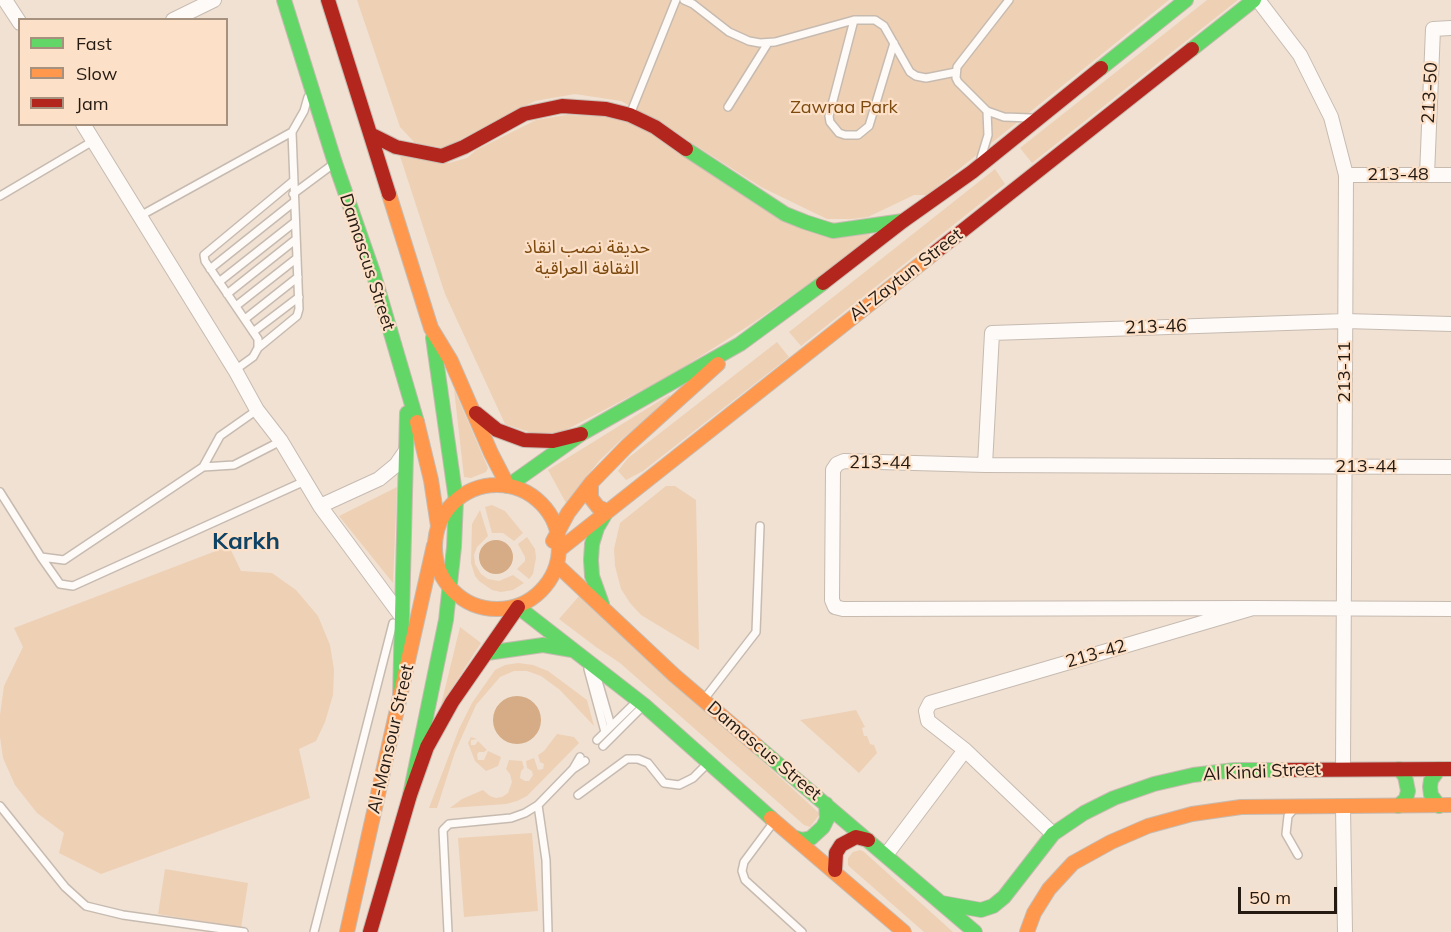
<!DOCTYPE html>
<html>
<head>
<meta charset="utf-8">
<style>
  body { margin:0 }
  #map { position:relative; width:1451px; height:932px; overflow:hidden; background:#f0e1d3; font-family:Mulish,sans-serif }
  canvas { display:block }
  .legend { position:absolute; left:18px; top:18px; width:210px; height:108px; box-sizing:border-box; background:#fce0c7; border:2px solid #a6917f; margin:0; padding:8px 10px; list-style:none; font-size:18px; color:#241a12 }
  .legend li { display:flex; align-items:center; gap:12px; height:30px }
  .legend b { width:30px; border:2px solid #a6917f }
  .scale { position:absolute; left:1238px; top:887px; width:99px; height:27px; box-sizing:border-box; border:3px solid #241a12; border-top:0; padding-left:8px; font-size:18px; line-height:21px; white-space:nowrap; color:#241a12; -webkit-text-stroke:4px #fce0c7; paint-order:stroke }
</style>
</head>
<body>
<div id="map">
<canvas width="1451" height="932"></canvas>
<ul class="legend">
<li><b style="height:8px;background:#63d668"></b>Fast</li>
<li><b style="height:8px;background:#ff974d"></b>Slow</li>
<li><b style="height:8px;background:#b3261e"></b>Jam</li>
</ul>
<div class="scale">50 m</div>
</div>
<script>
const ctx = document.querySelector('canvas').getContext('2d');
ctx.lineJoin = 'round';
function paint(path, color) { ctx.fillStyle = color; ctx.fill(path, 'evenodd'); }
const toPath = rows => new Path2D(rows.map(r => 'M' + r).join(''));
function strokePath(path, color, width, dash) { ctx.strokeStyle = color; ctx.lineWidth = width; ctx.lineCap = dash ? 'butt' : 'round'; ctx.setLineDash(dash || []); ctx.stroke(path); }
function write(font, color, halo, rows, align = 'center') {
  ctx.font = font + ' Mulish,"Noto Sans Arabic",sans-serif'; ctx.lineWidth = 4.5; ctx.setLineDash([]); ctx.textBaseline = 'middle'; ctx.strokeStyle = halo; ctx.fillStyle = color; for (const [text, x, y, turn = 0] of rows) {
    ctx.save(); ctx.translate(x, y); ctx.rotate((+turn || 0) * Math.PI / 180); ctx.textAlign = isNaN(turn) ? turn : align; if (halo) ctx.strokeText(text, 0, 0); ctx.fillText(text, 0, 0); ctx.restore();
  }
}
paint(toPath([
  [357,0,1169,0,927,195,914,195,868,217,852,219,827,219,761,187,659,122,621,101,575,94,535,101,444,148,415,143,400,127],
  [1207,0,1238,0,1032,163,1020,148],
  [566,115,605,116,642,127,758,205,871,231,867,243,753,323,671,375,562,432,541,436,505,424,445,294,400,156,449,163,467,158,476,150,536,120],
  [995,169,1005,184,801,346,789,332],
  [777,342,789,357,643,471,626,480,618,471,628,458],
  [454,389,488,468,486,472,471,478,464,477],
  [669,395,672,398,623,438,599,461,566,503,548,470],
  [666,486,675,486,696,500,699,650,641,615,630,603,621,589,615,566,614,549,620,523],
  [397,487,393,583,339,516],
  [492,505,505,511,523,533,514,541,503,533,492,533,485,507],
  [480,510,488,536,477,547,474,555,475,564,481,574,488,579,499,581,513,575,524,583,513,590,501,592,492,590,479,581,475,576,471,563,472,524],
  [527,537,535,549,536,558,533,574,529,579,517,569,525,561,525,557,518,544],
  [229,546,241,571,272,573,296,590,318,616,330,645,334,670,333,695,325,722,316,741,299,749,310,798,101,874,59,853,64,833,37,813,15,785,3,758,0,737,0,715,4,686,23,647,14,628],
  [580,595,818,812,820,814,810,827,804,825,620,663,596,647,559,619],
  [460,627,481,643,441,705],
  [518,663,533,665,548,671,587,700,594,726,560,690,541,676,527,671,514,671,500,677,476,705,455,752,437,808,429,808,459,729,472,703,495,670,505,665],
  [856,710,865,727,862,728,864,736,867,736,870,744,874,745,877,753,859,773,800,720],
  [557,734,574,737,579,743,527,796,517,801,506,804,450,808,462,799,483,790,490,796,496,798,502,797,508,793,512,782,510,774,506,769,509,760,522,761,524,768,521,771,520,778,525,781,529,781,533,775,532,771,527,768,526,761,534,758,538,770,543,769,544,764,540,762,538,755,544,751],
  [471,737,477,739,471,740,471,745,475,745,478,741,487,750,484,752,479,752,477,754,478,760,484,760,488,751,501,757,498,766,486,771,475,761,468,743],
  [532,833,538,911,464,917,458,838],
  [860,850,863,851,953,932,924,932,851,868,848,865,848,858,853,852],
  [165,869,248,883,241,928,158,914]
]), '#eed0b5');
paint(toPath([
  '479 557a17 17 0 1 1 34 0a17 17 0 1 1-34 0Z',
  '493 720a24 24 0 1 1 48 0a24 24 0 1 1-48 0Z'
]), '#d5ac85');
const lane = toPath([
  [684,0,693,4,729,32,749,41,760,43,775,42,854,20,875,20,884,26,910,72,916,76,926,78,956,72],
  [1009,0,960,63,957,67,956,78,958,82,987,111,1004,117,1031,118],
  [854,20,829,116,830,122,839,133,845,135,858,135,869,126,894,43],
  [728,107,768,43],
  [631,112,676,0],
  [981,158,988,135,987,111],
  [293,194,332,165],
  [0,196,93,141],
  [140,216,292,132],
  [210,269,294,202],
  [219,282,295,222],
  [227,294,295,240],
  [236,306,297,258],
  [245,319,298,277],
  [253,332,299,297],
  [258,348,297,316,299,309,292,132,304,111,308,97],
  [235,370,253,357,258,348,258,339,205,261,204,255,292,182],
  [203,467,234,465,281,441],
  [0,492,41,557,64,560,203,467,220,436,257,410],
  [41,557,60,584,73,586,305,481],
  [588,669,605,732],
  [596,674,611,726],
  [705,698,756,632,760,526],
  [597,740,636,702],
  [603,746,642,707],
  [573,769,585,761],
  [578,795,627,759,638,759,648,763,664,783,679,785,693,778,708,763],
  [538,805,546,860,548,932],
  [0,806,65,887,86,906,123,915,244,932],
  [1293,810,1288,816,1286,834,1298,855],
  [773,823,744,862,742,871,745,880,802,932],
  [314,932,393,623],
  [448,932,443,830,449,824,511,818,525,813,538,805,573,769,580,757]
]);
const street = toPath([
  [5,0,20,23],
  [1258,0,1300,55,1331,117,1346,175,1343,768],
  [173,20,214,0],
  [83,124,235,370,257,410,281,441,320,506,402,617],
  [1346,175,1451,175],
  [1427,175,1433,29,1451,28],
  [985,465,992,333,1345,321,1451,324],
  [320,506,379,479,396,465,405,452],
  [1253,608,843,609,835,607,832,600,833,470,837,464,844,461,985,465,1451,467],
  [1343,807,1345,932],
  [1053,834,965,750,928,721,926,711,930,703,1253,608,1451,609],
  [886,855,965,750]
]);
const fast = toPath([
  [284,0,335,163,373,272,417,422],
  [1192,49,1254,0],
  [1101,68,1186,0],
  [686,149,785,214,805,222,833,231,903,221],
  [508,486,581,434,740,344,823,283],
  [602,604,592,576,591,560,592,544,597,528,607,511],
  [518,607,644,705,771,818],
  [487,653,543,645,572,650],
  [400,697,407,413],
  [757,746,975,932],
  [1439,769,1431,780,1430,787,1431,795,1439,806],
  [410,795,446,620,454,547,456,500,433,338],
  [1398,806,1406,799,1408,791,1405,776,1399,769],
  [796,838,802,840,811,838,823,827,827,819,826,804],
  [942,903,981,910,993,906,1004,897,1053,834,1084,813,1114,798,1154,784,1193,775,1235,770,1279,770]
]);
const slow = toPath([
  [389,194,431,328,451,361,491,453,508,486],
  [417,422,431,480,438,526],
  '435 547a62 62 0 1 1 124 0a62 62 0 1 1-124 0Z',
  [607,511,598,507,591,498,591,483,627,446,718,364],
  [553,541,568,513,591,483],
  [559,550,933,254],
  [557,565,674,675,757,746],
  [771,818,904,932],
  [347,932,434,545],
  [1027,932,1034,913,1049,889,1073,863,1111,842,1148,826,1192,814,1241,807,1451,805]
]);
const jam = toPath([
  [328,0,389,194],
  [372,135,396,147,442,156,464,147,524,114,562,106,606,109,630,115,655,127,686,149],
  [933,254,1192,49],
  [823,283,903,221,972,172,1101,68],
  [476,413,497,430,524,440,553,441,581,434],
  [1279,770,1451,769],
  [835,870,836,853,841,845,856,837,868,840],
  [370,932,410,795,427,747,452,702,518,607]
]);
strokePath(lane, '#c7bbb0', 10);
strokePath(street, '#c7bbb0', 16);
strokePath(fast, '#c7bbb0', 16);
strokePath(slow, '#c7bbb0', 16);
strokePath(jam, '#c7bbb0', 16);
strokePath(lane, '#fdfaf8', 7);
strokePath(street, '#fdfaf8', 14);
strokePath(fast, '#63d668', 14);
strokePath(slow, '#ff974d', 14);
strokePath(jam, '#b3261e', 14);
write('18px', '#241a12', '#fce0c7', [
  ["213-50",1430,93,-87],
  ["213-48",1398,175],
  ["Damascus Street",367,262,72],
  ["Al-Zaytun Street",906,275,-38],
  ["213-46",1156,327,-2],
  ["213-11",1345,372,-90],
  ["213-44",880,463,1],
  ["213-44",1366,467],
  ["213-42",1096,654,-16],
  ["Al-Mansour Street",391,739,-77],
  ["Damascus Street",764,751,40],
  ["Al Kindi Street",1262,772,-3]
]);
write('18px', '#7c490e', '#fce0c7', [
  ["Zawraa Park",844,108],
  ["حديقة نصب انقاذ",587,248],
  ["الثقافة العراقية",587,269]
]);
write('bold 24px', '#0f4366', '#fce0c7', [
  ["Karkh",246,542]
]);
</script>
</body>
</html>
